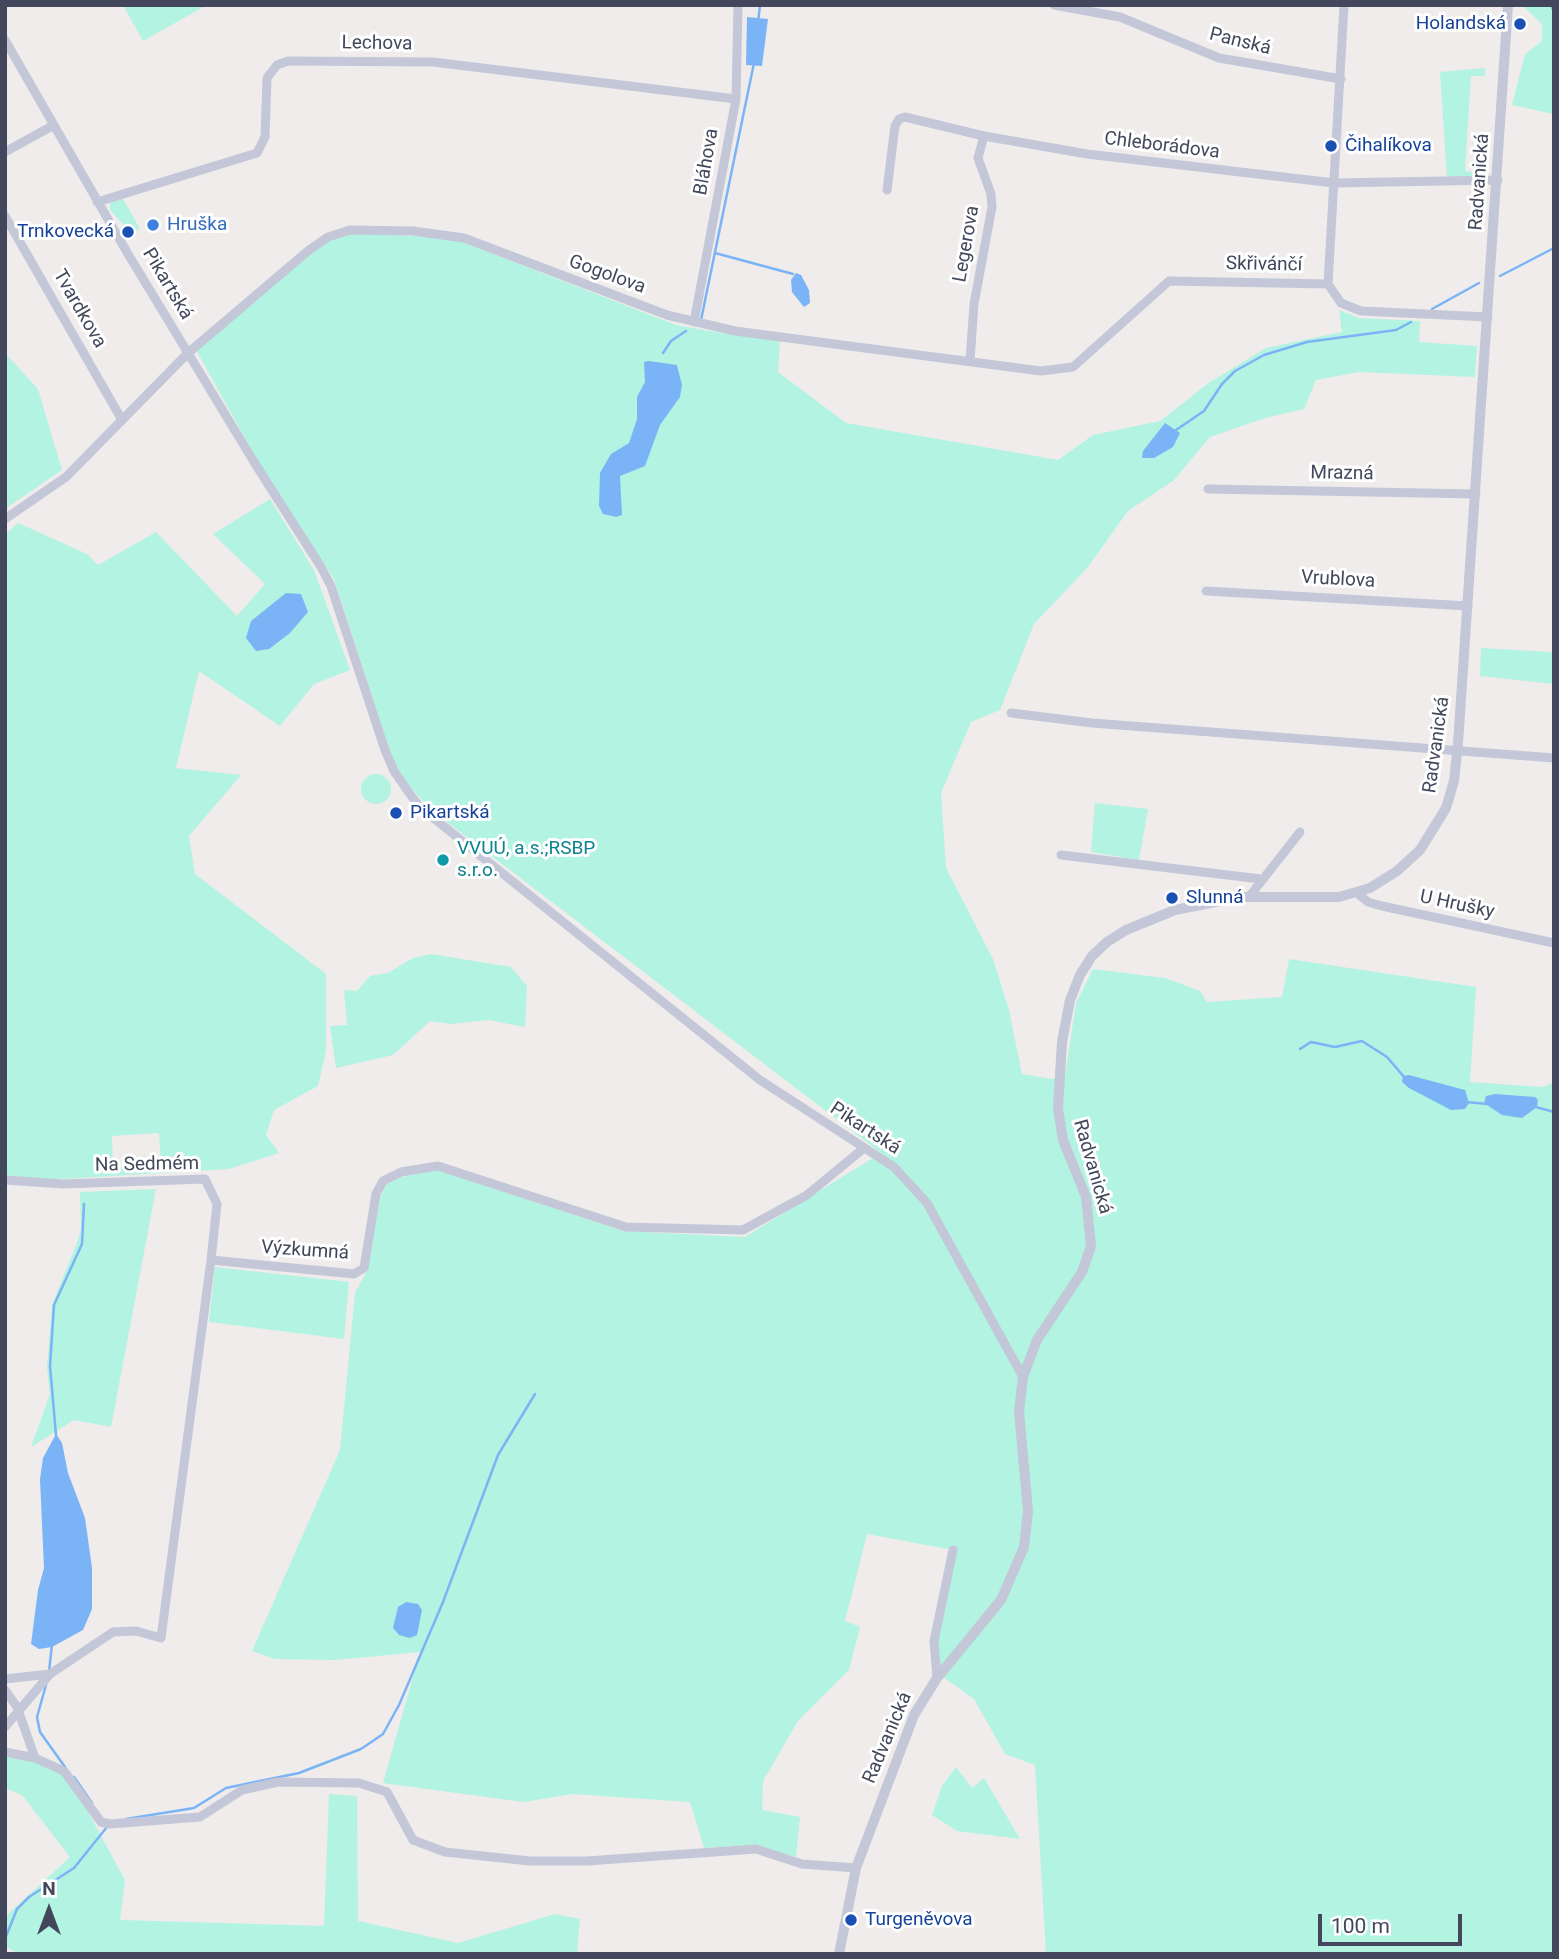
<!DOCTYPE html>
<html>
<head>
<meta charset="utf-8">
<style>
  body { margin:0 }
  #map { position:relative; width:1559px; height:1959px; overflow:hidden; background:#efeceb; font-family:Roboto,sans-serif }
  canvas { display:block }
  .frame { position:absolute; inset:0; border:7px solid #42475b; pointer-events:none }
  .north { position:absolute; left:14px; top:1875px; width:70px; height:70px; -webkit-text-stroke:5px #fff; paint-order:stroke; rotate:0deg; font-size:19px; font-weight:700; line-height:28px; text-align:center; color:#42475b }
  .north::after { content:''; display:block; margin:auto; width:24px; height:32px; background:#42475b; clip-path:polygon(50% 0,100% 100%,50% 72%,0 100%) }
  .scale { position:absolute; left:1318px; top:1914px; width:144px; height:32px; box-sizing:border-box; border:4px solid #42475b; border-top:0; padding-left:9px; font-size:21px; line-height:24px; white-space:nowrap; color:#42475b; -webkit-text-stroke:5px #fff; paint-order:stroke }
</style>
</head>
<body>
<div id="map">
<canvas width="1559" height="1959"></canvas>
<div class="frame"></div>
<div class="north">N</div>
<div class="scale">100 m</div>
</div>
<script>
const ctx = document.querySelector('canvas').getContext('2d');
ctx.lineJoin = 'round';
function paint(path, color) { ctx.fillStyle = color; ctx.fill(path, 'evenodd'); }
const toPath = rows => new Path2D(rows.map(r => 'M' + r).join(''));
function strokePath(path, color, width, dash) { ctx.strokeStyle = color; ctx.lineWidth = width; ctx.lineCap = dash ? 'butt' : 'round'; ctx.setLineDash(dash || []); ctx.stroke(path); }
function write(font, color, halo, rows, align = 'center') {
  ctx.font = font + ' Roboto,sans-serif'; ctx.lineWidth = 6; ctx.setLineDash([]); ctx.textBaseline = 'middle'; ctx.strokeStyle = halo; ctx.fillStyle = color; for (const [text, x, y, turn = 0] of rows) {
    ctx.save(); ctx.translate(x, y); ctx.rotate((+turn || 0) * Math.PI / 180); ctx.textAlign = isNaN(turn) ? turn : align; if (halo) ctx.strokeText(text, 0, 0); ctx.fillText(text, 0, 0); ctx.restore();
  }
}
paint(toPath([
  [123,5,207,5,143,41],
  [1522,5,1554,5,1554,114,1512,105,1525,54,1542,41,1542,24],
  [1485,68,1485,76,1471,76,1465,171,1480,173,1480,178,1447,178,1440,72],
  [122,197,140,229,131,233,110,210,110,203],
  [357,233,452,238,676,325,732,335,780,339,778,372,846,423,1058,460,1093,435,1160,421,1210,382,1266,348,1342,332,1339,310,1359,318,1420,321,1419,342,1477,346,1475,377,1359,372,1316,380,1304,409,1265,418,1210,437,1174,480,1128,511,1088,567,1034,624,1000,710,971,722,941,793,946,868,993,959,1009,1010,1022,1074,1052,1079,1065,1076,1076,1003,1093,969,1165,978,1200,991,1207,1002,1282,997,1289,959,1476,987,1470,1082,1543,1087,1554,1082,1554,1954,1046,1954,1035,1765,1005,1754,974,1699,932,1669,953,1550,867,1534,845,1621,860,1627,849,1670,798,1721,763,1781,762,1810,800,1817,796,1857,756,1845,704,1848,690,1802,573,1794,523,1802,383,1783,420,1652,335,1660,275,1659,252,1651,340,1450,355,1293,368,1269,380,1198,386,1185,401,1177,437,1170,623,1231,745,1237,881,1153,430,809,406,782,393,760,334,579,265,474,196,350,318,248,335,237],
  [5,353,38,389,62,470,5,509],
  [270,499,314,570,350,670,314,684,280,726,199,671,176,768,241,775,189,836,195,874,326,974,326,1051,318,1086,274,1110,266,1135,279,1153,229,1169,46,1180,5,1175,5,535,18,523,87,554,98,565,156,532,237,616,265,584,213,534],
  [159,1133,161,1165,113,1168,112,1136],
  [1554,637,1554,684,1480,676,1481,648,1552,652],
  '361 789a15 15 0 1 1 30 0a15 15 0 1 1-30 0Z',
  [1095,803,1148,809,1139,860,1091,852],
  [431,954,511,967,527,986,525,1027,488,1020,451,1024,430,1021,393,1055,336,1068,330,1026,347,1025,344,990,357,991,370,976,388,973,413,958],
  [156,1189,111,1427,74,1420,31,1447,50,1394,47,1368,52,1305,77,1243,81,1229,80,1192],
  [215,1267,349,1282,344,1339,209,1322],
  [5,1756,34,1761,64,1775,76,1790,125,1880,120,1920,324,1926,329,1794,357,1796,358,1921,458,1943,555,1914,580,1919,577,1954,19,1954,5,1946,5,1917,70,1857,22,1795,5,1788],
  [956,1767,972,1788,984,1778,1020,1839,957,1831,932,1815,942,1786]
]), '#b3f3e1');
paint(toPath([
  [747,17,768,19,762,66,746,65],
  [796,273,801,275,809,290,810,303,804,307,792,292,791,280],
  [649,361,677,365,682,385,680,397,660,425,645,466,620,476,622,515,616,517,603,514,599,506,600,473,611,454,629,443,637,419,637,397,645,382,644,362],
  [1165,423,1180,433,1173,447,1154,458,1142,458,1143,451],
  [286,593,301,594,308,612,290,633,269,649,256,651,246,638,251,621],
  [1409,1075,1465,1090,1469,1103,1465,1109,1451,1110,1409,1088,1402,1082,1403,1076],
  [1495,1094,1535,1097,1538,1100,1537,1107,1522,1118,1502,1115,1484,1103,1486,1096],
  [56,1434,62,1443,68,1473,85,1518,92,1568,92,1609,83,1630,52,1647,39,1649,31,1644,38,1590,44,1568,40,1479,43,1458],
  [406,1602,418,1604,422,1610,417,1635,410,1638,399,1635,393,1628,398,1607]
]), '#7bb4f6');
strokePath(toPath([
  [1551,5,1554,12],
  [758,22,760,5],
  [715,253,793,274],
  [1500,276,1554,248],
  [1432,309,1479,283],
  [701,320,754,63],
  [663,353,671,341,686,331],
  [1176,430,1204,411,1222,384,1235,371,1264,355,1307,342,1396,330,1411,322],
  [1300,1049,1311,1042,1335,1047,1362,1041,1387,1057,1405,1078],
  [1466,1102,1488,1104],
  [1536,1107,1554,1112],
  [56,1435,50,1366,54,1305,82,1244,84,1204],
  [49,1672,52,1644],
  [46,1685,37,1717,40,1732,65,1767],
  [74,1777,92,1803],
  [126,1819,194,1808,226,1788,299,1773,361,1749,383,1734,399,1705,443,1602,498,1455,535,1394],
  [5,1939,17,1909,29,1897,74,1868,107,1827]
]), '#7bb4f6', 2.5);
strokePath(toPath([
  [1054,5,1120,17,1219,58,1341,79],
  [5,40,128,254,254,462,321,567,331,586,385,750,394,771,412,797,421,808,760,1080,894,1167,927,1203,1023,1377],
  [5,152,54,125],
  [887,190,895,126,899,119,905,117,984,136,1087,154,1334,183,1498,180],
  [97,202,257,153,265,137,267,78,277,65,288,61,433,62,736,99],
  [5,216,122,420],
  [1328,284,1344,5],
  [694,322,736,99,738,5],
  [970,361,974,304,992,207,991,194,978,158,984,136],
  [1208,489,1476,494],
  [5,519,66,477,188,353,309,250,328,237,350,230,413,231,464,238,667,315,735,331,1041,371,1073,367,1169,281,1328,284,1341,303,1361,311,1488,317],
  [1206,591,1468,606],
  [1011,713,1092,723,1554,758],
  [1061,855,1261,879],
  [1357,893,1368,902,1382,906,1554,943],
  [1249,897,1300,832],
  [5,1180,63,1184,205,1179,217,1204,211,1260],
  [937,1678,934,1641,953,1550],
  [5,1679,50,1674],
  [5,1690,17,1707,35,1758],
  [5,1727,50,1674,113,1632,136,1631,161,1638,211,1260,354,1274,364,1268,376,1194,383,1181,401,1172,438,1166,626,1227,743,1230,807,1195,864,1148],
  [5,1752,35,1758,64,1771,101,1822,110,1824,200,1817,242,1790,278,1782,359,1783,387,1792,413,1840,445,1852,530,1861,587,1861,756,1849,802,1864,856,1868]
]), '#c3c7d8', 9);
strokePath(toPath([
  [839,1954,856,1868,914,1715,937,1678,1001,1600,1024,1547,1028,1511,1019,1412,1023,1377,1037,1340,1082,1272,1091,1246,1086,1197,1063,1140,1058,1108,1062,1042,1070,1000,1080,975,1092,956,1107,942,1126,930,1175,910,1240,897,1339,897,1370,888,1397,871,1420,850,1446,808,1454,781,1458,743,1508,5]
]), '#c3c7d8', 10);
for (const [x, y, r, color] of [
  [1520,24,7,"#1a4fb4"],
  [1331,146,7,"#1a4fb4"],
  [153,225,7,"#3f7fe0"],
  [128,232,7,"#1a4fb4"],
  [396,813,7,"#1a4fb4"],
  [443,860,7,"#0f9aa8"],
  [1172,898,7,"#1a4fb4"],
  [851,1920,7,"#1a4fb4"]
]) { const dot = new Path2D(); dot.arc(x, y, r, 0, 2 * Math.PI); ctx.fillStyle = color; ctx.fill(dot); strokePath(dot, '#fff', 2.5); }
write('19px', '#164399', '#fff', [
  ["Holandská",1506,24,"right"],
  ["Čihalíkova",1345,146],
  ["Trnkovecká",114,232,"right"],
  ["Pikartská",410,813],
  ["Slunná",1186,898],
  ["Turgeněvova",865,1920]
], 'left');
write('19px', '#42475b', '#fff', [
  ["Panská",1240,42,14],
  ["Lechova",377,44,1],
  ["Chleborádova",1162,146,7],
  ["Bláhova",707,162,-80],
  ["Radvanická",1480,182,-86],
  ["Legerova",967,244,-80],
  ["Skřivánčí",1264,265,1],
  ["Gogolova",607,275,20],
  ["Pikartská",167,284,59],
  ["Tvardkova",79,309,60],
  ["Mrazná",1342,474,1],
  ["Vrublova",1338,580,3],
  ["Radvanická",1437,745,-82],
  ["U Hrušky",1457,905,12],
  ["Pikartská",865,1129,33],
  ["Na Sedmém",147,1165,-1],
  ["Radvanická",1092,1167,74],
  ["Výzkumná",305,1251,4],
  ["Radvanická",888,1738,-67]
]);
write('19px', '#366cbe', '#fff', [
  ["Hruška",167,225]
], 'left');
write('19px', '#0d838f', '#fff', [
  ["VVUÚ, a.s.;RSBP",457,849],
  ["s.r.o.",457,871]
], 'left');
</script>
</body>
</html>
